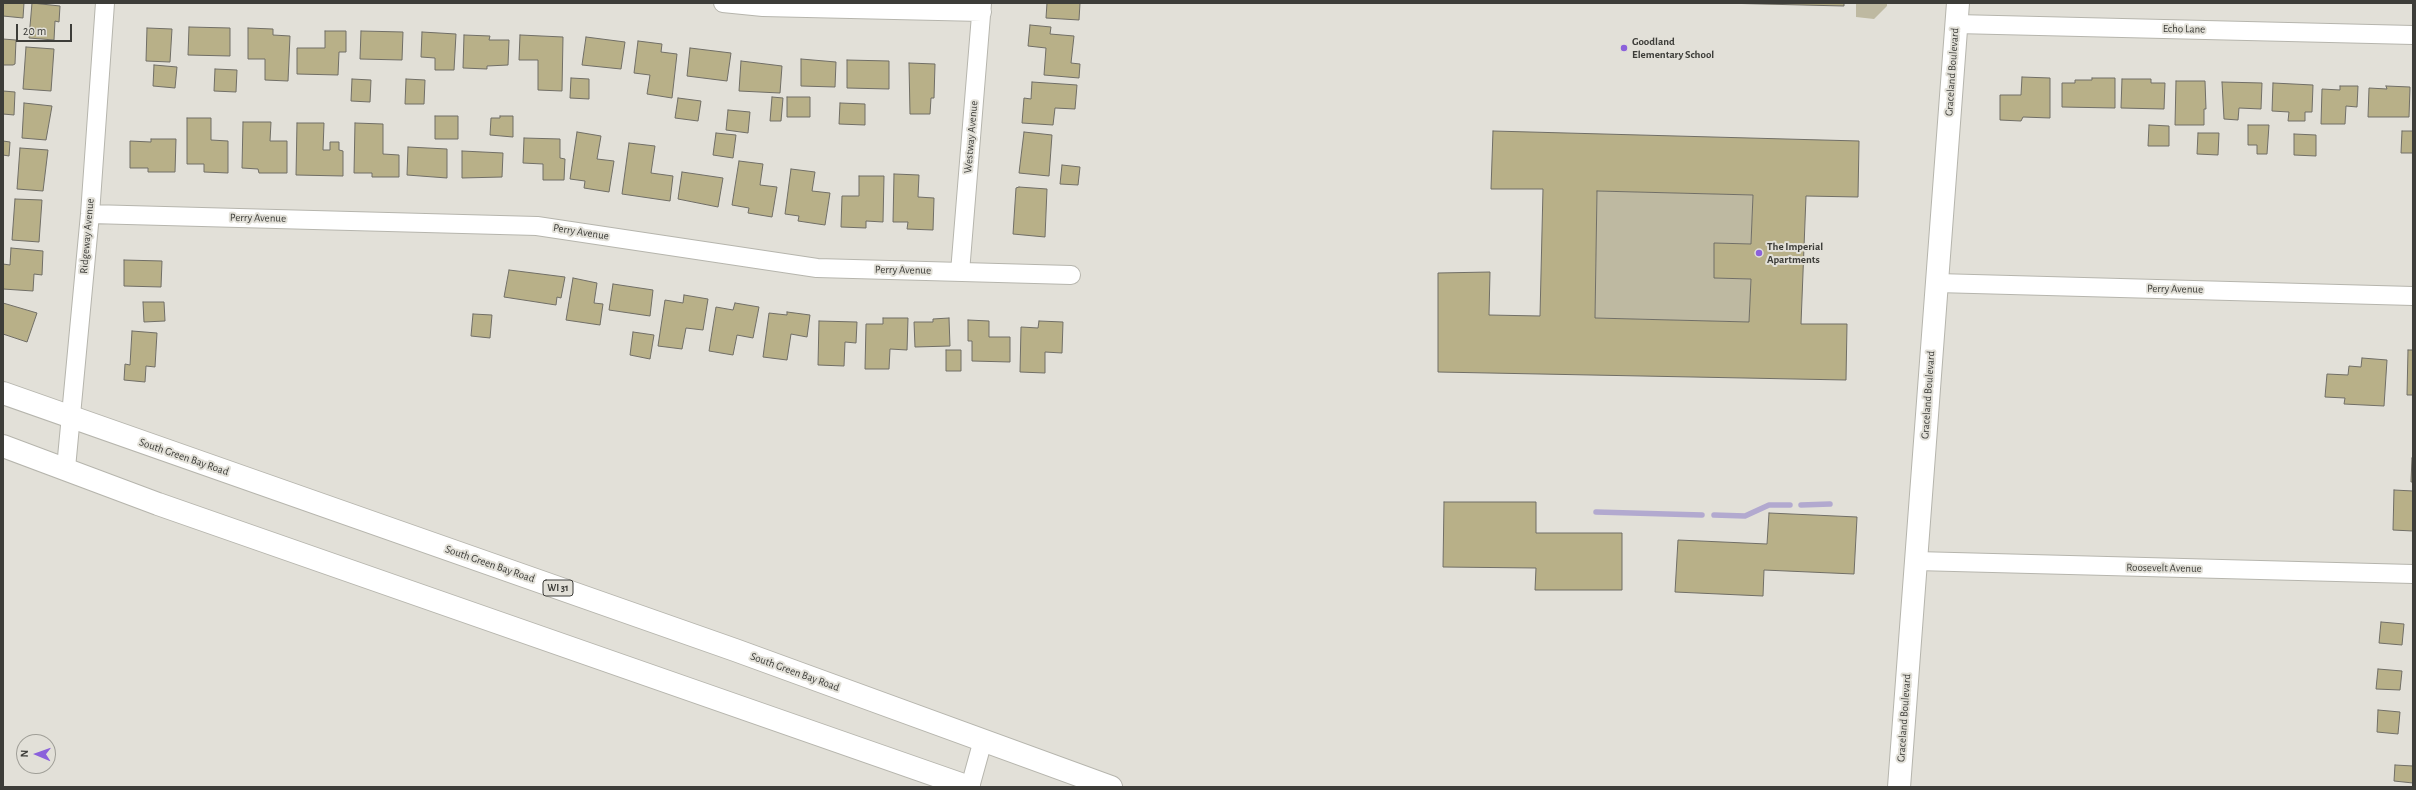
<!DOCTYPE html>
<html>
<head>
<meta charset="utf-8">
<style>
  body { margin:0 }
  #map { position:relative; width:2416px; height:790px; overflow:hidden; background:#e2e0d8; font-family:"Alegreya Sans",sans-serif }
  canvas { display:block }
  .frame { position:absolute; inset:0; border:4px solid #3d3d39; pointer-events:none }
  .north { position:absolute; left:16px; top:734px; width:40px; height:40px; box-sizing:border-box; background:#e2e0d8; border:1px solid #a09f98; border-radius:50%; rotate:272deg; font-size:11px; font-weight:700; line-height:16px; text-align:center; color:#3d3d39 }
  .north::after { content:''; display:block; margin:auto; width:14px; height:18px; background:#8b61db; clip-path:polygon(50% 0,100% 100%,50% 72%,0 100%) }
  .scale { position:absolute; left:16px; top:24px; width:56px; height:18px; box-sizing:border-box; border:2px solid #3d3d39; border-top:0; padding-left:5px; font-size:12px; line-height:14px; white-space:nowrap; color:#3d3d39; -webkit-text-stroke:3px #e2e0d8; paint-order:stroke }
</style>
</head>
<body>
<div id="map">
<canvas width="2416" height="790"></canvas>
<div class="frame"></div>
<div class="north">N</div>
<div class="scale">20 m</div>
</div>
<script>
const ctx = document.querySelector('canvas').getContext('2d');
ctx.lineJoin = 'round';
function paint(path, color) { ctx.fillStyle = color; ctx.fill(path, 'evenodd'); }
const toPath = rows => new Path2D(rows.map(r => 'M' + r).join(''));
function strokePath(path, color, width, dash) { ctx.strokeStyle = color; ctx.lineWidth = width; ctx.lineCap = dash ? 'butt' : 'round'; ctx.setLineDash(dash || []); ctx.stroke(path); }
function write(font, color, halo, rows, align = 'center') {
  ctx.font = font + ' "Alegreya Sans",sans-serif'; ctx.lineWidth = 4; ctx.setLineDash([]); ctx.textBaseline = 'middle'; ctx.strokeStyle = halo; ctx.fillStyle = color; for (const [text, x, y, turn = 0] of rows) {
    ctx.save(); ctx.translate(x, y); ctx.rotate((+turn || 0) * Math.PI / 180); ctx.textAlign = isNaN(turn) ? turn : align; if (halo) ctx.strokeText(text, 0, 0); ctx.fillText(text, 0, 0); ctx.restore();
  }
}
paint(toPath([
  [1856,3,1887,3,1887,6,1874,19,1856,17],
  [1597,191,1753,195,1751,244,1714,243,1714,278,1751,279,1749,322,1595,318]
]), '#beb9a1');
strokePath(toPath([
  [1801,505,1830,504],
  [1596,512,1702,515],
  [1714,515,1745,516,1769,505,1790,505]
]), '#b2a9cf', 5.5);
const building = toPath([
  [3,3,24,3,23,18,3,16,3,3],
  [32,3,60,6,59,22,55,21,54,40,29,38,32,3],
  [1047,3,1080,3,1079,20,1046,18,1047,3],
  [1721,3,1844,3,1844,6,1721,3],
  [1030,25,1051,27,1050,34,1074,36,1071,63,1080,64,1079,78,1044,75,1046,48,1028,46,1030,25],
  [189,27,230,28,230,56,188,55,189,27],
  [147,28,172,29,170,62,146,61,147,28],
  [248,28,273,29,273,35,290,36,288,81,265,80,265,59,248,59,248,28],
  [325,31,346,31,346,52,339,52,338,75,297,74,297,48,325,48,325,31],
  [361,31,403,32,402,60,360,59,361,31],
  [422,32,456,34,454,70,435,70,435,58,421,57,422,32],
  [464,35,490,36,489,40,509,40,508,65,487,66,487,69,463,68,464,35],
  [520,35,563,37,562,91,538,90,538,60,519,60,520,35],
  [586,37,625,42,621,69,582,65,586,37],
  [3,39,16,40,15,64,13,65,3,65,3,39],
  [638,41,662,44,661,52,677,54,672,98,647,94,650,75,634,73,638,41],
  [26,47,54,49,51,91,23,89,26,47],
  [690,48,731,53,727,81,687,76,690,48],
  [801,59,836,62,835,87,801,86,801,59],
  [847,60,889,61,889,89,847,88,847,60],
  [741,61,782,66,780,93,739,91,741,61],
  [909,63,935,64,934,98,931,98,930,114,910,114,909,63],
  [154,65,177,67,175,88,153,86,154,65],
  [215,69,237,70,236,92,214,91,215,69],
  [2022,77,2050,78,2050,118,2023,117,2021,121,2000,120,2000,95,2021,95,2022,77],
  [571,78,589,79,589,99,570,98,571,78],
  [2092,78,2115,78,2115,108,2062,107,2062,83,2075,83,2075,80,2092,80,2092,78],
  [352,79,371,80,370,102,351,101,352,79],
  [406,79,425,80,424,104,405,104,406,79],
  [2122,79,2151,79,2151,83,2165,83,2164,109,2121,108,2122,79],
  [2176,81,2205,81,2206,109,2204,109,2204,125,2175,125,2176,81],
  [1032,82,1077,85,1075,109,1055,108,1053,125,1022,123,1024,98,1031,99,1032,82],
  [2222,82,2262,83,2261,109,2239,108,2238,120,2224,119,2222,82],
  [2273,83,2313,85,2312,112,2305,112,2305,121,2288,121,2289,112,2272,111,2273,83],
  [2340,86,2358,86,2357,107,2346,106,2345,124,2321,124,2322,89,2340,90,2340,86],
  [2386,86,2410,87,2409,117,2368,117,2369,88,2387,89,2386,86],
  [3,91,15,92,14,115,3,114,3,91],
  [772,97,783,98,781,121,770,121,772,97],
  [787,97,810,97,810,117,787,117,787,97],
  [678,98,701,101,698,121,675,118,678,98],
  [24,103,52,106,46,140,22,138,24,103],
  [840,103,865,104,865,125,839,124,840,103],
  [728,110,750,112,748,133,726,130,728,110],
  [435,116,458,116,458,139,435,139,435,116],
  [500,116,513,116,513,137,490,135,491,118,500,118,500,116],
  [187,118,211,118,211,140,228,141,228,173,204,172,204,164,187,164,187,118],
  [243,122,271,122,270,141,287,141,287,173,259,173,258,169,242,168,243,122],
  [297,123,324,123,323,150,330,150,330,142,339,142,339,150,343,151,343,176,296,175,297,123],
  [355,123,383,124,383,154,399,155,399,177,372,177,372,173,354,173,355,123],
  [2149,125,2169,126,2169,146,2148,146,2149,125],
  [2248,125,2269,125,2267,154,2257,154,2257,145,2248,145,2248,125],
  [1493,131,1859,141,1858,197,1806,196,1801,324,1847,324,1846,380,1438,372,1438,273,1490,272,1489,315,1540,316,1543,189,1491,189,1493,131],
  [1597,191,1753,195,1751,244,1714,243,1714,278,1751,279,1749,322,1595,318,1597,191],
  [2402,131,2413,131,2413,153,2401,153,2402,131],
  [577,132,601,136,597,159,614,161,609,192,584,188,585,181,570,179,577,132],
  [1024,132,1052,135,1049,176,1019,173,1024,132],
  [716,133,736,135,733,158,713,155,716,133],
  [2198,133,2219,133,2218,155,2197,154,2198,133],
  [2294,134,2316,135,2316,156,2294,155,2294,134],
  [524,138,560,139,560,158,565,159,564,180,543,180,543,164,523,163,524,138],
  [151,139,176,139,175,172,148,172,148,168,130,168,130,141,151,142,151,139],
  [3,141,10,142,9,156,3,155,3,141],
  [629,143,655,146,651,173,673,176,670,201,622,194,629,143],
  [408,147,447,149,447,178,407,175,408,147],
  [20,148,48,150,43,191,17,189,20,148],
  [462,151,503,153,502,177,462,178,462,151],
  [739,161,763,164,760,185,777,187,772,217,748,213,749,208,732,205,739,161],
  [1062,165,1080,167,1078,185,1060,184,1062,165],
  [791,169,815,172,812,191,830,193,825,225,798,221,799,216,785,214,791,169],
  [682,172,723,178,718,207,678,199,682,172],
  [894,174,919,175,918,197,934,198,933,230,907,229,908,222,893,222,894,174],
  [859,176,884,176,883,222,866,221,866,228,841,227,842,196,859,196,859,176],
  [1019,187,1047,189,1045,237,1013,234,1016,188,1019,187],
  [15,199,42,200,39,242,12,240,15,199],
  [11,248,43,251,42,275,34,274,33,291,3,289,3,264,10,265,11,248],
  [124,260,162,261,161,287,124,286,124,260],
  [509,270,565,277,561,298,557,297,556,305,504,297,509,270],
  [573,278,597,283,594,303,603,304,600,325,566,320,573,278],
  [613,284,653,290,650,316,609,310,613,284],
  [684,295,708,299,703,330,686,328,682,349,658,346,665,300,683,303,684,295],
  [143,302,164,302,165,321,144,322,143,302],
  [3,303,37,313,27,342,3,334,3,303],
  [735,303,759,307,753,338,737,335,733,355,709,351,716,307,733,310,735,303],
  [787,312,810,315,807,337,791,334,787,360,763,357,769,313,787,315,787,312],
  [473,314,492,315,490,338,471,336,473,314],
  [883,318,908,318,907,350,890,349,889,369,865,369,866,324,883,324,883,318],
  [949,318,950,346,915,347,914,322,933,322,933,319,949,318],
  [968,320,989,321,989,337,1010,337,1010,362,972,361,972,341,968,341,968,320],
  [819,321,857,322,856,343,845,342,844,366,818,365,819,321],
  [1039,321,1063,322,1062,353,1045,352,1045,373,1020,372,1021,327,1038,328,1039,321],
  [132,331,157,333,155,367,146,366,145,382,124,380,125,364,130,365,132,331],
  [633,332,654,335,650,359,630,355,633,332],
  [946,350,961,350,961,371,946,371,946,350],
  [2408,350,2413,350,2413,395,2407,395,2408,350],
  [2362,358,2387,360,2384,406,2344,404,2345,398,2325,397,2327,374,2348,375,2349,366,2361,367,2362,358],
  [2412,458,2413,458,2413,482,2411,482,2412,458],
  [2394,490,2413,491,2413,531,2393,530,2394,490],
  [1444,502,1536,502,1536,533,1622,533,1622,590,1535,590,1536,568,1443,567,1444,502],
  [1769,513,1857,517,1854,574,1764,570,1763,596,1675,592,1678,540,1767,544,1769,513],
  [2381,622,2404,624,2402,645,2379,643,2381,622],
  [2378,669,2402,671,2400,690,2376,689,2378,669],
  [2378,710,2400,712,2398,734,2377,732,2378,710],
  [2395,765,2413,766,2413,783,2394,781,2395,765]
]);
paint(building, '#b8b088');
strokePath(building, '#706e66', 1);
const street = toPath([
  [723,3,763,7,982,12],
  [1956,24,2413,35],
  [90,214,537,226,817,268,1071,275],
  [960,272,982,3],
  [1937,283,2413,296],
  [66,468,90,214,105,3],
  [1916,561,2413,574],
  [970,787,983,740]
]);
const secondary = toPath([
  [1899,787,1958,3]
]);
const primary = toPath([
  [3,393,735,650,1111,787],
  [3,446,158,504,969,787]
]);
strokePath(street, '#b6b5ad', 20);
strokePath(secondary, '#b6b5ad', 24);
strokePath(primary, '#b6b5ad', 24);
strokePath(street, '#fff', 18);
strokePath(secondary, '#fff', 22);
strokePath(primary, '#fff', 22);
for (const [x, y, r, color] of [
  [1624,48,4,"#8b61db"],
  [1759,253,4,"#8b61db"]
]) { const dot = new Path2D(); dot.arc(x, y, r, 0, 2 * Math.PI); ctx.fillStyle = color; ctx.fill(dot); strokePath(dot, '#e2e0d8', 1.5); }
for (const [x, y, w] of [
  [558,588,30]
]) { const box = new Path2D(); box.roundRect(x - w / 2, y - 8, w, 16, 3); ctx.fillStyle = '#e2e0d8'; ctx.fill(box); strokePath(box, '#3d3d39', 1); }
write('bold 10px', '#3d3d39', null, [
  ["WI 31",558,588]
]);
write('11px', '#3d3d39', '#e2e0d8', [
  ["Echo Lane",2184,29,1],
  ["Graceland Boulevard",1952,72,-86],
  ["Westway Avenue",971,137,-85],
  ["Perry Avenue",258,218,1],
  ["Perry Avenue",581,232,9],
  ["Ridgeway Avenue",87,236,-85],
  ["Perry Avenue",903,270,1],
  ["Perry Avenue",2175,289,1],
  ["Graceland Boulevard",1928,395,-86],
  ["South Green Bay Road",184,457,19],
  ["South Green Bay Road",490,564,19],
  ["Roosevelt Avenue",2164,568,1],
  ["South Green Bay Road",795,672,20],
  ["Graceland Boulevard",1904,718,-86]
]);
write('bold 11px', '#3d3d39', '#e2e0d8', [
  ["Goodland",1632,42],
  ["Elementary School",1632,55],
  ["The Imperial",1767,247],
  ["Apartments",1767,260]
], 'left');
</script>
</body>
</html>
